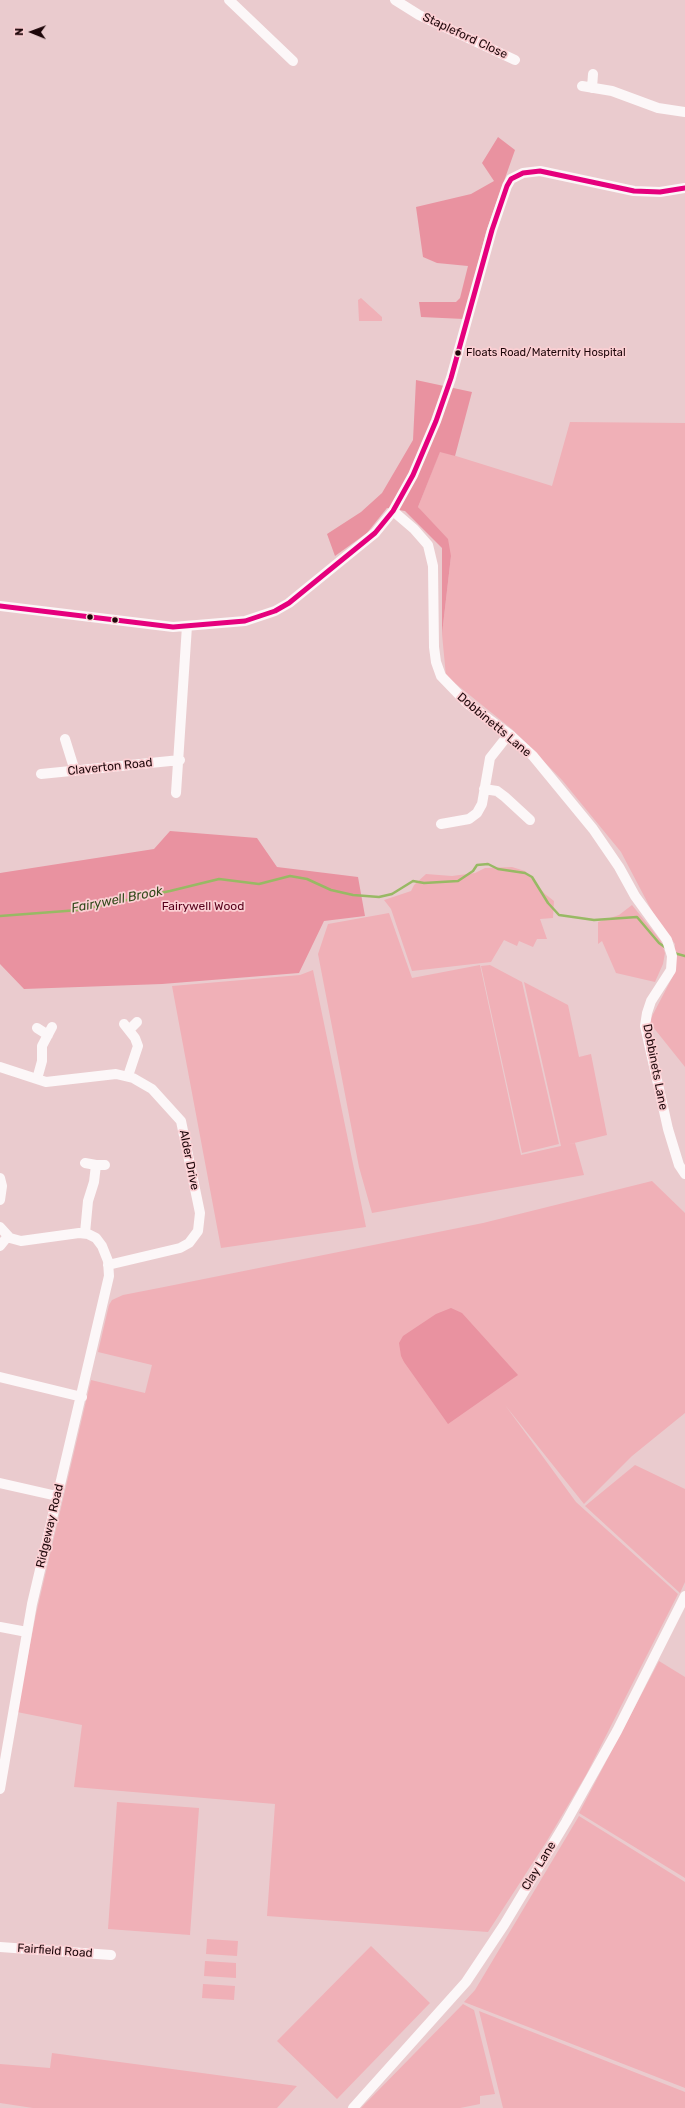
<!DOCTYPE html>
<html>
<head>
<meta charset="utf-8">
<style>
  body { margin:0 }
  #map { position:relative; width:685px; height:2108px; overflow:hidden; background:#eacbce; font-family:Rubik,sans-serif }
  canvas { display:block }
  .north { position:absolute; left:12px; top:12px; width:40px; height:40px; -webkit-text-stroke:3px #fbcfd3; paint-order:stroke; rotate:271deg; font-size:11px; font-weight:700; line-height:16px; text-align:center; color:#1d0609 }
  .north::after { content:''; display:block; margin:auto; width:14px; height:18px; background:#1d0609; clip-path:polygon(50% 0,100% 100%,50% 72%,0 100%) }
</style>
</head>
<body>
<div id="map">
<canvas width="685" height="2108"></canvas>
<div class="north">N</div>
</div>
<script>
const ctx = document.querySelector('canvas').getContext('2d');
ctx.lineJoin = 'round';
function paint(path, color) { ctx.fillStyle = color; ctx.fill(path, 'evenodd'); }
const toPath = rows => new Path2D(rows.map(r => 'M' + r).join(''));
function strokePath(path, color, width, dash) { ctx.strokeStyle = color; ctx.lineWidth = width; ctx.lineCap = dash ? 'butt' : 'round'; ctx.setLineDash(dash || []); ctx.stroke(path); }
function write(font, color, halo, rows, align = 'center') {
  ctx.font = font + ' Rubik,sans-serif'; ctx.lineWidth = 3.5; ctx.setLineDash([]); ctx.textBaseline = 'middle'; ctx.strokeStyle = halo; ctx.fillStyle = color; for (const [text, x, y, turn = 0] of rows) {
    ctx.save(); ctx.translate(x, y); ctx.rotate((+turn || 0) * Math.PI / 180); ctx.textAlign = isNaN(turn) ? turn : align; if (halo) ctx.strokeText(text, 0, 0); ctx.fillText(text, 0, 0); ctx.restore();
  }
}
paint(toPath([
  [361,298,382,317,382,321,359,321,358,300],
  [570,422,685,423,685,1067,649,1022,673,976,675,944,653,913,621,852,562,780,513,730,446,676,442,634,451,556,418,507,440,451,552,486],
  [512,867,525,871,545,894,554,901,553,918,540,919,547,939,537,939,533,947,519,941,517,946,504,940,491,962,412,971,391,909,384,900,411,891,414,885,426,874,452,876,475,873,485,868],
  [632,905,661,941,665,953,663,964,655,982,616,973,602,941,598,944,598,922,619,915],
  [389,913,412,978,480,965,521,1155,561,1146,524,982,568,1005,579,1057,591,1054,607,1135,566,1145,575,1143,584,1175,372,1213,359,1167,318,954,328,924],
  [490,965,522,982,559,1144,522,1153,481,966],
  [313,970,366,1227,221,1248,172,986,300,975],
  [652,1181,685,1213,685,1413,632,1456,584,1504,505,1405,576,1502,678,1594,586,1775,545,1844,488,1932,267,1916,275,1804,74,1787,82,1725,17,1712,36,1614,91,1380,145,1393,152,1365,98,1352,109,1305,112,1300,123,1295,164,1287,483,1223],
  [635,1465,685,1489,685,1582,680,1593,585,1506],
  [659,1661,685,1677,685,1878,579,1813],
  [117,1802,199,1808,190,1935,108,1929],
  [579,1816,685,1882,685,2088,464,2002,475,1990],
  [207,1939,238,1941,237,1956,206,1954],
  [371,1946,430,2003,337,2099,277,2041],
  [205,1961,236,1963,236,1978,204,1976],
  [203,1984,235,1986,234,2000,202,1998],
  [463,2004,474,2010,495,2094,480,2096,480,2104,460,2108,361,2108],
  [479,2011,685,2092,685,2108,503,2108],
  [52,2053,202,2073,297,2086,277,2108,33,2108,0,2103,0,2064,50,2068]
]), '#f0b0b7');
paint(toPath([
  [498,137,515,150,486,232,464,319,421,317,419,302,456,302,460,298,468,266,437,263,423,257,416,207,471,194,494,181,482,163],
  [416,380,472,392,455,456,440,452,418,507,448,539,451,556,442,634,442,548,405,511,387,508,367,533,335,556,327,534,361,512,382,493,413,440],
  [170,831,257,838,277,867,358,877,365,916,324,921,299,973,162,984,24,989,0,964,0,873,154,849],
  [451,1308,462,1313,518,1375,448,1424,404,1362,401,1356,399,1343,403,1336,436,1314]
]), '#e992a0');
strokePath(toPath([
  [0,916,79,910,170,891,219,879,259,884,290,876,307,879,331,890,353,895,379,897,392,894,413,881,424,883,458,881,473,871,477,865,488,864,498,869,525,873,532,877,548,903,559,915,594,920,637,917,659,943,666,948],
  [674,953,685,956]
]), '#98b964', 2.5);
strokePath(toPath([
  [229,0,293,61],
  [395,0,419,15,515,60],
  [582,86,612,91,658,108,685,112],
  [592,88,593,74],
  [393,511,414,529,428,545,433,566,434,647,436,662,441,676,468,704,509,734,533,756,593,829,619,867,635,896,667,940,672,956,671,970,651,1001,647,1013,645,1026,668,1129,679,1165,685,1174],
  [0,606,173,627,245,621,275,611,289,603,375,533,393,511,413,475,436,421,451,378,492,230,507,186,511,179,523,173,540,171,634,191,660,192,685,188],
  [65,739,75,771],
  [41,774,180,760],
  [484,789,497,791,505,797,530,820],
  [176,793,187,626],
  [441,824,469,819,477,813,482,804,490,758,509,734],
  [124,1024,135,1038,138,1046,128,1076],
  [37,1028,48,1035],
  [129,1030,137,1022],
  [0,1067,46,1082,116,1074,133,1078,152,1089,181,1121,200,1213,198,1231,189,1243,180,1248,108,1265],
  [37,1079,42,1061,42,1046,52,1027],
  [85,1163,96,1165,105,1165],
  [0,1178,2,1186,0,1200],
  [0,1227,10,1238,21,1241,79,1233,88,1234,96,1238,102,1246,108,1261,109,1276,32,1604,0,1789],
  [85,1233,88,1201,94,1182,96,1165],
  [0,1246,8,1236],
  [0,1377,82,1397],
  [0,1483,57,1496],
  [0,1627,27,1632],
  [0,1947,111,1955],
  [353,2108,466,1982,504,1925,566,1822,617,1731,685,1596]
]), '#fcf7f8', 10);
strokePath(toPath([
  [0,606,173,627,245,621,275,611,289,603,375,533,393,511,413,475,436,421,451,378,492,230,507,186,511,179,523,173,540,171,634,191,660,192,685,188]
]), '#e5007d', 5);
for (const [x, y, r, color] of [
  [458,353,3.5,"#1d0609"],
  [90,617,3.5,"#1d0609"],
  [115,620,3.5,"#1d0609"]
]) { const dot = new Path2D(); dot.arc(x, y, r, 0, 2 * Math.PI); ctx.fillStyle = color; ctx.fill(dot); strokePath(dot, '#fbcfd3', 1.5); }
write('11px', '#1d0609', '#fbcfd3', [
  ["Floats Road/Maternity Hospital",466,353]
], 'left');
write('12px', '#1d0609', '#fbcfd3', [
  ["Stapleford Close",465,36,25],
  ["Dobbinetts Lane",494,725,40],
  ["Claverton Road",110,767,-6],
  ["Dobbinets Lane",655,1067,79],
  ["Alder Drive",189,1160,79],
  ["Ridgeway Road",50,1526,-77],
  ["Clay Lane",539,1866,-59],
  ["Fairfield Road",55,1951,4]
]);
write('12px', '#56001b', '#fbcfd3', [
  ["Fairywell Wood",203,907]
]);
write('italic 13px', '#31491a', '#fbcfd3', [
  ["Fairywell Brook",117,900,-11]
]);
</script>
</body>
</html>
